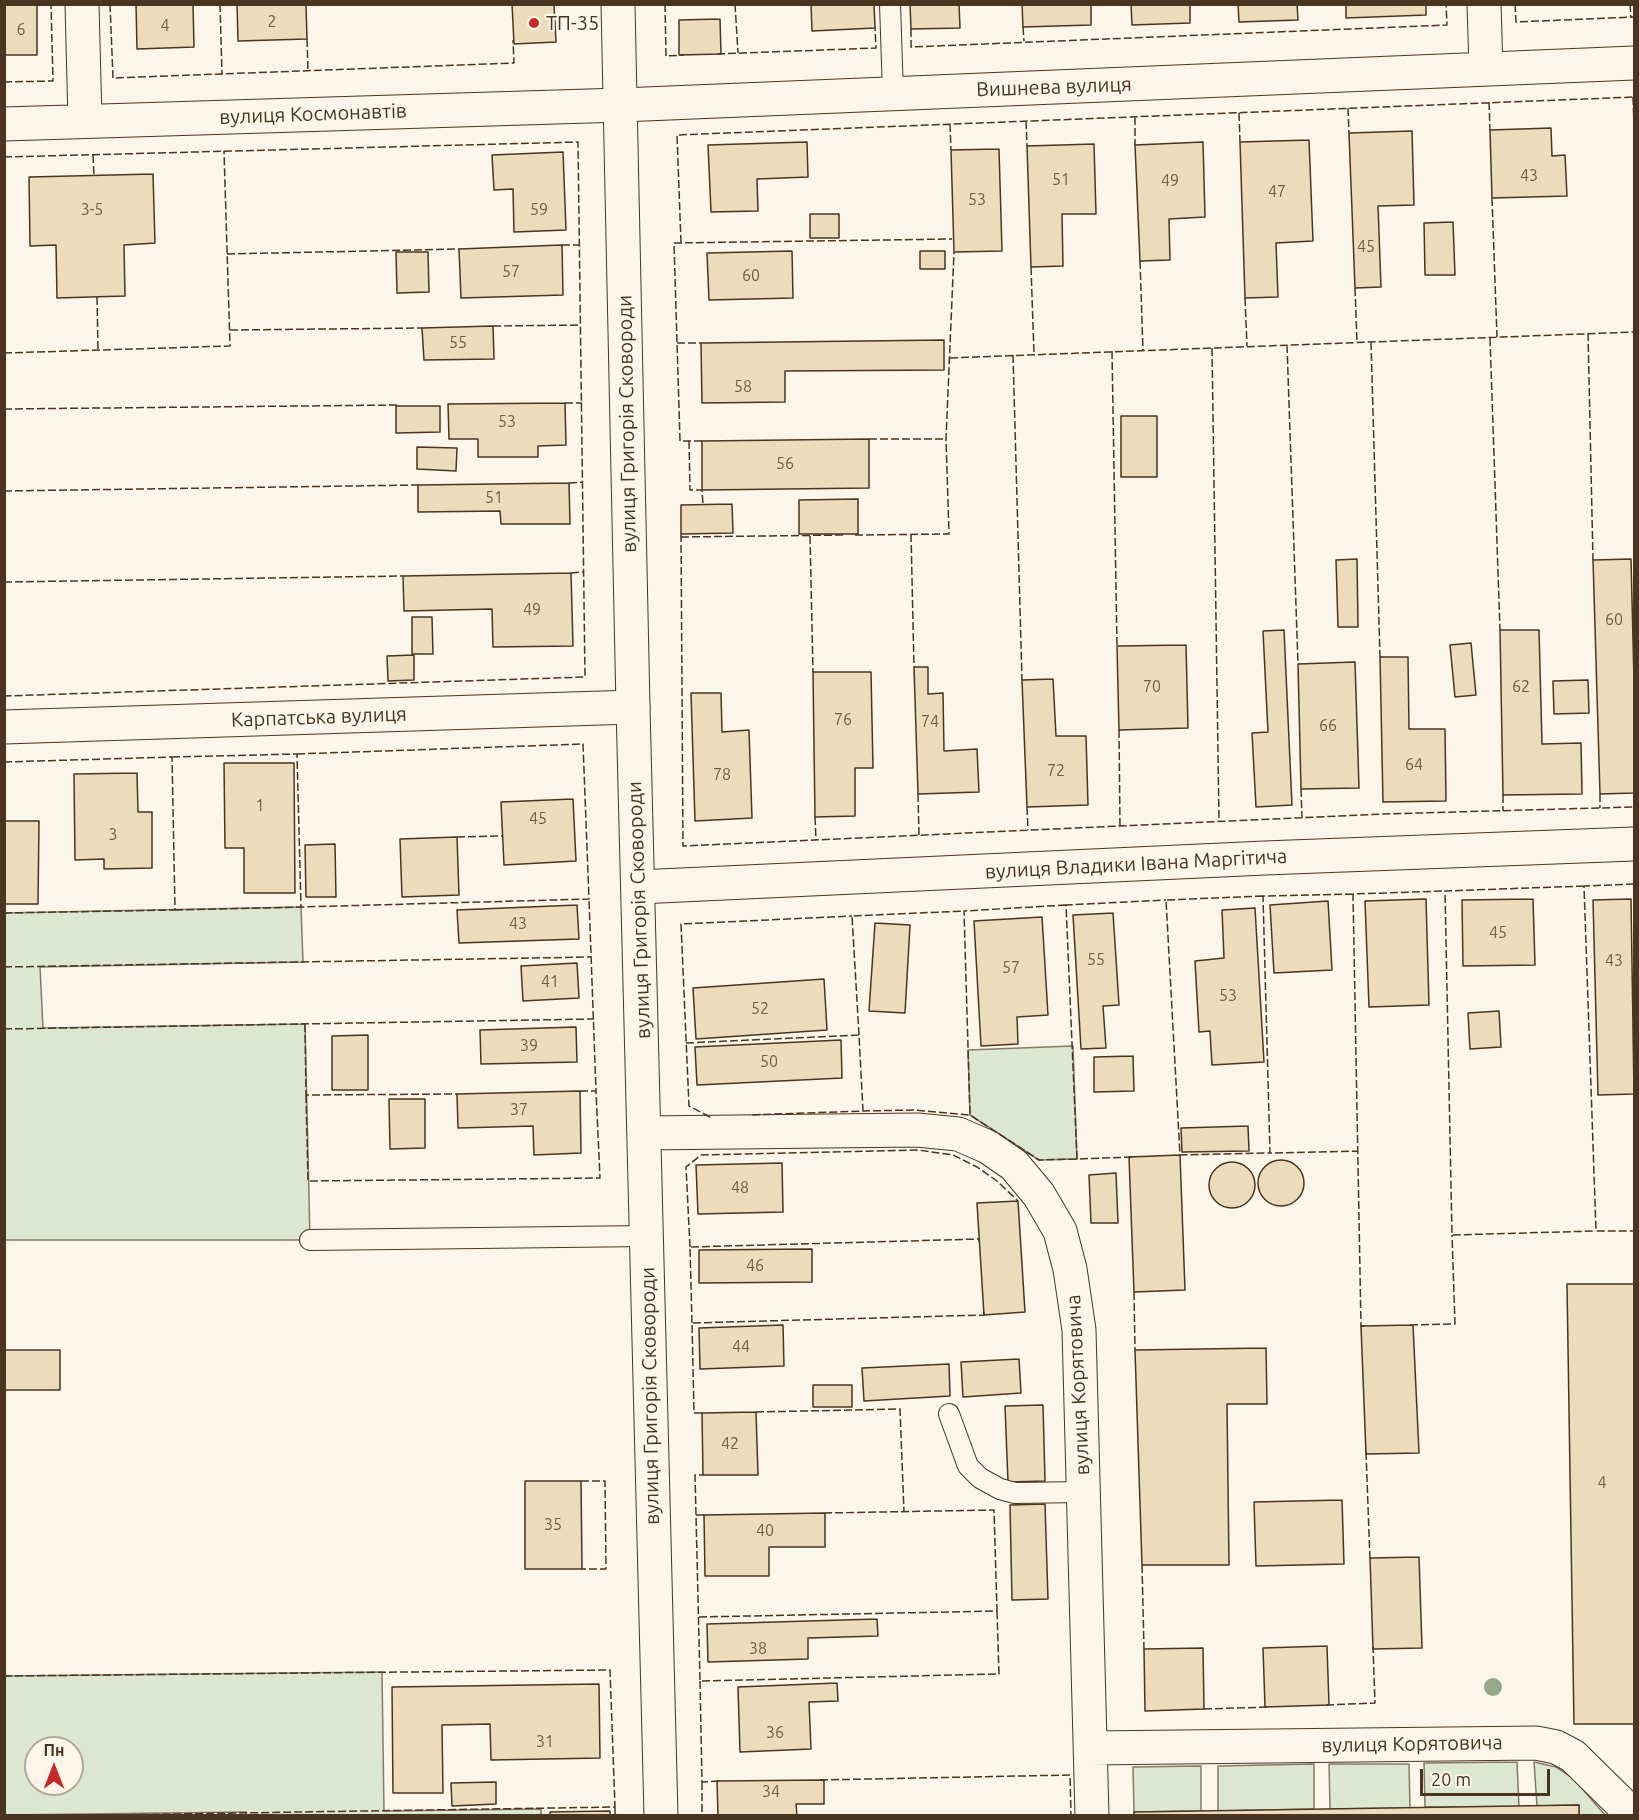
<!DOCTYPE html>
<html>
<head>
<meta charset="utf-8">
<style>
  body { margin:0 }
  #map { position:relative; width:1639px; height:1820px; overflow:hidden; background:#fbf6e9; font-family:Ubuntu,sans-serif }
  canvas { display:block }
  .frame { position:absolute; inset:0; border:6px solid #4a3520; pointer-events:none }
  .north { position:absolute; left:24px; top:1736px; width:60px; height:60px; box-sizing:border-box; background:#fbf6e9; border:2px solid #b4a999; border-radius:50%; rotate:0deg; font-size:16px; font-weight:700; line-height:24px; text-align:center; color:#4a3520 }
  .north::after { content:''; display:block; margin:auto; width:21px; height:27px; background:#c62828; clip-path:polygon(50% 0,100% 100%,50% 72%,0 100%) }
  .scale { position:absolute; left:1420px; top:1769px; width:130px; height:27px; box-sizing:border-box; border:3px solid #4a3520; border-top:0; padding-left:8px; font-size:18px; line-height:21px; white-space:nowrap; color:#4a3520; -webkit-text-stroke:4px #fbf6e9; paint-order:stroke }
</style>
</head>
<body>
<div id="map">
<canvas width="1639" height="1820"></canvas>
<div class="frame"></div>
<div class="north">Пн</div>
<div class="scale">20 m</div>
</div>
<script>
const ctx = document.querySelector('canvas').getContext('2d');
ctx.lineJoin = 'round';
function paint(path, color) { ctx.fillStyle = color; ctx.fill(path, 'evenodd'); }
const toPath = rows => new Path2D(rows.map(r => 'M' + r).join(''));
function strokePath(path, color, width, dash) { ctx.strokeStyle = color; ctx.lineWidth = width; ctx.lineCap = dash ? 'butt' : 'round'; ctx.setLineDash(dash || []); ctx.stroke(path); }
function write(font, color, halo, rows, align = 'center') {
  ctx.font = font + ' Ubuntu,sans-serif'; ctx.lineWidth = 4.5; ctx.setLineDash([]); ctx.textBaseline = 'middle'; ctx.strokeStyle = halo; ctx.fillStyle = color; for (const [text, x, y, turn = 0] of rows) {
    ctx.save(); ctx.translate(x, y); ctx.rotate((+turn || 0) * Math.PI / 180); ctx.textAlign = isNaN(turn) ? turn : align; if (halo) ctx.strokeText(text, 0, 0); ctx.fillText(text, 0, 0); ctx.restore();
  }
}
const green = toPath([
  [301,907,303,962,40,967,43,1028,305,1024,310,1240,5,1240,4,913,301,907],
  [1073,1046,1077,1159,1039,1160,970,1115,968,1050,1073,1046],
  [382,1672,384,1811,541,1809,541,1815,246,1816,246,1812,5,1815,5,1676,382,1672],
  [36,1748,72,1748,72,1784,36,1784,36,1748],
  [1517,1762,1519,1807,1425,1807,1424,1763,1517,1762],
  [1534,1762,1556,1767,1573,1778,1605,1815,1579,1815,1579,1805,1537,1806,1534,1762],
  [1314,1764,1314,1809,1218,1811,1218,1766,1314,1764],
  [1329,1764,1409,1764,1410,1808,1330,1809,1329,1764],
  [1201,1766,1201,1811,1134,1812,1133,1767,1201,1766]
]);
paint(green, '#dce7d0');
strokePath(green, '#887966', 1.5);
const building = toPath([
  [4,4,37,4,37,55,4,55,4,4],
  [136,4,193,4,194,47,137,49,136,4],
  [237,4,306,4,307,39,238,41,237,4],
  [512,4,554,4,556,42,514,44,512,4],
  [811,4,874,4,875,28,812,31,811,4],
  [910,4,959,4,960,28,911,29,910,4],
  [1022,4,1091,4,1091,25,1023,27,1022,4],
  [1131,4,1190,4,1190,23,1132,25,1131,4],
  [1238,4,1297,4,1298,20,1239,22,1238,4],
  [1346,4,1426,4,1426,15,1346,18,1346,4],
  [720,19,721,54,679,55,679,20,720,19],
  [1551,128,1552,156,1565,155,1567,196,1492,198,1490,130,1551,128],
  [1412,131,1414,205,1378,206,1381,287,1355,288,1349,133,1412,131],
  [1309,140,1313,241,1276,243,1278,297,1245,298,1240,142,1309,140],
  [807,142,808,177,757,179,758,211,711,212,708,145,807,142],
  [1203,142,1205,217,1169,219,1170,260,1140,261,1135,145,1203,142],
  [1094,144,1096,214,1062,214,1063,266,1031,267,1027,146,1094,144],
  [999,149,1002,251,954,252,951,150,999,149],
  [563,152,566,230,514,232,513,189,494,190,492,155,563,152],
  [153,174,155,243,124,245,125,296,57,298,56,245,30,246,29,177,153,174],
  [810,214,839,214,839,238,810,238,810,214],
  [1453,222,1455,275,1425,275,1424,223,1453,222],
  [562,245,563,295,461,298,459,249,562,245],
  [792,251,793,298,709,300,707,253,792,251],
  [920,251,945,251,945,269,920,269,920,251],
  [396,252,428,252,429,292,397,293,396,252],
  [493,326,494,359,424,360,422,328,493,326],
  [944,340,944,370,785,371,785,402,702,403,701,343,944,340],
  [565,403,566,445,538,446,538,457,478,457,478,439,449,439,448,404,565,403],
  [396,406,440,406,440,432,396,433,396,406],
  [1121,416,1157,416,1157,477,1121,477,1121,416],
  [869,439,869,488,702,490,702,441,869,439],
  [417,447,457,448,456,471,417,469,417,447],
  [569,483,570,524,501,524,500,511,418,512,418,485,569,483],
  [858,499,858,534,799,534,799,500,858,499],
  [732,504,733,533,681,534,681,505,732,504],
  [1357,559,1358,627,1338,627,1336,560,1357,559],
  [1631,559,1634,681,1634,793,1600,794,1593,560,1631,559],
  [571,573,573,646,493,647,492,609,404,611,403,576,571,573],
  [412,617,432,617,433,654,412,654,412,617],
  [1284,630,1292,805,1256,807,1252,733,1268,732,1263,631,1284,630],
  [1500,630,1539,630,1542,744,1581,743,1582,794,1503,795,1500,630],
  [1471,643,1476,695,1455,697,1450,645,1471,643],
  [1186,645,1188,728,1119,730,1117,646,1186,645],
  [414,655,414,680,388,681,387,656,414,655],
  [1380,657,1408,657,1409,729,1445,729,1446,801,1383,802,1380,657],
  [1355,662,1359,788,1301,789,1298,664,1355,662],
  [914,667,928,667,928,694,943,693,944,751,977,749,979,792,918,794,914,667],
  [813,672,871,672,873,768,855,768,855,816,815,817,813,672],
  [1053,679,1056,736,1086,736,1088,805,1027,807,1022,680,1053,679],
  [1588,680,1589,713,1554,714,1553,681,1588,680],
  [691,693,721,693,722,732,749,730,752,818,695,821,691,693],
  [224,763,294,763,295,893,244,893,244,848,225,848,224,763],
  [137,773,138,812,152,812,152,868,104,869,104,859,75,860,74,774,137,773],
  [573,799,576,861,504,865,501,802,573,799],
  [4,821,39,821,38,904,4,904,4,821],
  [457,837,459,895,402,897,400,839,457,837],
  [335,844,336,897,306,897,305,845,335,844],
  [1426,899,1429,1005,1369,1007,1365,901,1426,899],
  [1533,899,1535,965,1463,966,1462,900,1533,899],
  [1631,899,1634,1094,1598,1095,1593,900,1631,899],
  [1328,901,1332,970,1274,973,1270,905,1328,901],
  [577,905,579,939,459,943,457,910,577,905],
  [1255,908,1264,1062,1212,1065,1210,1031,1199,1032,1195,961,1224,958,1222,910,1255,908],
  [1113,913,1119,1005,1103,1006,1106,1048,1081,1049,1073,915,1113,913],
  [1042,917,1048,1015,1017,1017,1018,1044,981,1046,974,921,1042,917],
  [875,923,910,925,905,1013,869,1011,875,923],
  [577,963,579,998,523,1001,521,966,577,963],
  [824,979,827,1030,696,1039,693,988,824,979],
  [1499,1011,1501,1047,1470,1049,1468,1013,1499,1011],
  [576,1027,577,1062,481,1064,480,1030,576,1027],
  [368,1035,368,1090,332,1090,332,1036,368,1035],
  [841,1040,842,1078,697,1085,695,1047,841,1040],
  [1133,1056,1134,1091,1094,1092,1094,1057,1133,1056],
  [580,1091,581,1153,534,1155,533,1126,458,1128,457,1094,580,1091],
  [389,1099,425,1099,425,1148,390,1149,389,1099],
  [1248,1126,1249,1151,1182,1152,1181,1128,1248,1126],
  [1180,1155,1185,1290,1134,1292,1129,1157,1180,1155],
  '1258 1183a23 23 0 1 1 46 0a23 23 0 1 1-46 0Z',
  '1209 1185a23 23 0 1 1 46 0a23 23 0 1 1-46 0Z',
  [782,1163,783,1212,698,1214,696,1165,782,1163],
  [1116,1173,1118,1223,1091,1223,1089,1175,1116,1173],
  [1018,1201,1025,1312,984,1315,977,1203,1018,1201],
  [812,1249,812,1282,699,1283,699,1250,812,1249],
  [1567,1284,1634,1284,1634,1724,1574,1724,1567,1284],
  [783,1325,784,1366,700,1369,699,1328,783,1325],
  [1413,1325,1419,1453,1366,1454,1361,1326,1413,1325],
  [1266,1348,1267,1404,1227,1404,1229,1565,1142,1565,1135,1350,1266,1348],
  [4,1350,60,1350,60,1390,4,1390,4,1350],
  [1019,1359,1021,1393,963,1397,961,1362,1019,1359],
  [949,1364,950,1396,864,1401,862,1368,949,1364],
  [813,1385,852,1385,852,1407,813,1407,813,1385],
  [1043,1405,1045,1481,1008,1482,1005,1406,1043,1405],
  [756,1412,758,1475,703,1475,702,1413,756,1412],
  [525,1481,581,1481,582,1569,525,1569,525,1481],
  [1342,1500,1344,1564,1256,1566,1254,1502,1342,1500],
  [1045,1504,1048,1599,1012,1600,1010,1505,1045,1504],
  [825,1513,825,1547,769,1547,769,1576,705,1576,704,1515,825,1513],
  [1419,1557,1422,1648,1373,1649,1370,1558,1419,1557],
  [877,1619,878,1636,808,1638,808,1659,708,1662,707,1624,877,1619],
  [1327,1646,1329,1705,1265,1707,1263,1648,1327,1646],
  [1203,1648,1204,1709,1145,1711,1144,1649,1203,1648],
  [837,1683,838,1701,809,1702,811,1749,740,1752,738,1687,837,1683],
  [599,1684,600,1758,491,1760,490,1724,442,1725,443,1793,393,1793,392,1687,599,1684],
  [824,1780,824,1804,796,1804,797,1816,718,1816,717,1781,824,1780],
  [496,1782,496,1804,452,1806,451,1783,496,1782],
  [1579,1805,1579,1816,1134,1816,1134,1812,1579,1805],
  [610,1811,610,1816,550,1816,550,1812,610,1811]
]);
paint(building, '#ecdcbc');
strokePath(building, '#4a3520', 1.5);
const service = toPath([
  [890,4,893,94],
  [310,1240,647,1236],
  [949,1414,968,1466,980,1478,1000,1489,1015,1493,1083,1492]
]);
const minor = toPath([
  [82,4,85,121],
  [1484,4,1486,69],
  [4,124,621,105,1634,63],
  [4,727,633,707],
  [638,887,1265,858,1634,844],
  [645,1133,917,1130,958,1134,988,1147,1014,1165,1039,1195,1060,1231,1070,1269,1079,1330,1092,1816],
  [1091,1748,1536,1743,1556,1747,1573,1756,1634,1816]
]);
const secondary = toPath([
  [618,4,633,707,661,1816]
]);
strokePath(service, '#4a3520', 22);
strokePath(minor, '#4a3520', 35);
strokePath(secondary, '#4a3520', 35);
strokePath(service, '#fbf6e9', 20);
strokePath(minor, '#fbf6e9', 33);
strokePath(secondary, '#fbf6e9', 33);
strokePath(toPath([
  [110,4,113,78,514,63,513,40],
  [220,4,222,74],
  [665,4,666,56,684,55],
  [735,4,738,53],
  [1515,4,1516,22,1634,17],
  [1630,4,1631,18],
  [1023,27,1024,41],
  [911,29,911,47,1447,25,1446,4],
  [307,39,308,71],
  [717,54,876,48,875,28],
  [4,82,53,81,51,4],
  [1633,97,1634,126],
  [1489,102,1490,130],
  [1348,108,1349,133],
  [1239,113,1240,142],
  [1135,117,1135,145],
  [1026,121,1027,146],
  [950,124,951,150],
  [93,155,94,176],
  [4,157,578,142,585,677,4,696],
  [1492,198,1497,337],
  [681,243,677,135,1634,97],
  [562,245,580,245],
  [227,254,459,249],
  [1140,261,1143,351],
  [1031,267,1034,354],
  [1355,288,1357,342],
  [97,297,98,350],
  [1245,298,1247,346],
  [493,326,581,325],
  [230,330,422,328],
  [1588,333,1593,560],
  [1490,338,1500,630],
  [1371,342,1380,657],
  [677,343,701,343],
  [1287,345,1298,664],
  [1212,348,1219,821],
  [1112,351,1117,646],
  [4,353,230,346,224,151],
  [1013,355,1022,680],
  [950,358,1634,332],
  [565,403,582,403],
  [4,409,400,405],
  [869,439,946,439],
  [689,441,690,490,702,490,703,505],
  [702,441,680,441,674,243,952,239],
  [569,483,583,482],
  [4,491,418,485],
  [681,534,683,846,1383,814,1634,807],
  [911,534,914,667],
  [855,535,949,534,946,439,954,252],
  [810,536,813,672],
  [681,537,843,535],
  [571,573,583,572],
  [4,582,403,576],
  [1119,730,1120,826],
  [297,754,583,744,589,899,301,907],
  [172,757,297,754,301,907,175,910],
  [4,762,172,757,175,910,4,913],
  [1301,789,1302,818],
  [918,794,919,835],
  [1600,794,1600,808],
  [1503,795,1503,811],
  [1027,807,1028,830],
  [815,817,816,840],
  [457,837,503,836],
  [1634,884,1584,886,1596,1231,1634,1231],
  [1584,886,1445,891,1452,1235,1596,1231],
  [1353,894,1263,896,1270,1153,1358,1151],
  [1263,896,1166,900,1180,1155,1270,1153],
  [1066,905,964,911,970,1115,1039,1160,1077,1159],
  [4,967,591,957],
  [305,1024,306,1095,457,1094],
  [4,1029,594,1019],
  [859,1035,852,916,964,911],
  [686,1043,859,1035,863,1111,749,1115],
  [580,1091,596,1091,589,899],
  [306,1095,308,1181,600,1178,596,1091],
  [863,1110,863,1111,913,1110,970,1115],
  [710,1117,689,1106,681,924,852,916],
  [1132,1157,1077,1159,1066,905,1166,900],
  [690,1247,686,1167,701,1155,918,1150,953,1155,977,1167,997,1181,1018,1201],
  [1134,1292,1135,1350],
  [692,1323,690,1247,979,1239,979,1242],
  [1410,1325,1455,1324,1452,1235],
  [1365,1326,1361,1326,1353,894,1445,891],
  [756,1412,900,1409,904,1512],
  [702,1413,694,1413,692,1323,984,1315,984,1311],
  [1366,1452,1370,1560],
  [581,1481,605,1481,606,1569,582,1569],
  [696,1515,695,1475,703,1475],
  [704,1515,696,1515,700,1681,999,1674,997,1611],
  [1142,1565,1144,1649],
  [699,1617,997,1611,994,1510,825,1513],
  [4,1676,610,1670,615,1807,49,1816],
  [700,1681,702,1782,721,1781],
  [1326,1705,1375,1703,1373,1647],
  [1204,1709,1269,1707],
  [820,1780,1070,1775,1071,1816],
  [702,1782,702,1816],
  [615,1807,615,1816]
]), '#4a3520', 1.5, [8, 3]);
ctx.fillStyle = '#96a887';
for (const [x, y] of [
  [1493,1687]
]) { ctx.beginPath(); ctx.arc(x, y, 9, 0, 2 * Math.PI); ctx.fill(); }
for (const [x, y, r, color] of [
  [534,23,6,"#c62828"]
]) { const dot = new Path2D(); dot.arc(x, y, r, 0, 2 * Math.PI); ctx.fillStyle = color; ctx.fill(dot); strokePath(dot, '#fbf6e9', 2); }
write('16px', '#725f47', null, [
  ["2",272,22],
  ["4",165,26],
  ["6",21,30],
  ["43",1529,176],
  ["51",1061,180],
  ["49",1170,181],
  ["47",1277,192],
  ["53",977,200],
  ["3-5",92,210],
  ["59",539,210],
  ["45",1366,247],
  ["57",511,272],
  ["60",751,276],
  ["55",458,343],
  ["58",743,387],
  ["53",507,422],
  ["56",785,464],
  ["51",494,498],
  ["49",532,610],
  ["60",1614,620],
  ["70",1152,687],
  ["62",1521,687],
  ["76",843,720],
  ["74",930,722],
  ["66",1328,726],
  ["64",1414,765],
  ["72",1056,771],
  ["78",722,775],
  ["1",260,806],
  ["45",538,819],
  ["3",113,835],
  ["43",518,924],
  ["45",1498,933],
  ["55",1096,960],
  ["43",1614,961],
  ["57",1011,968],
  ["41",550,982],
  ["53",1228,996],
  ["52",760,1009],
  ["39",529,1046],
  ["50",769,1062],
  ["37",519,1110],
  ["48",740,1188],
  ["46",755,1266],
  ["44",741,1347],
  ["42",730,1444],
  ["4",1602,1483],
  ["35",553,1525],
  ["40",765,1531],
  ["38",758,1649],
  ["36",775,1733],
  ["31",545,1742],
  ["34",771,1792]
]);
write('20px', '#4a3520', '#fbf6e9', [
  ["ТП-35",546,23]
], 'left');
write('20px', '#4a3520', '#fbf6e9', [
  ["Вишнева вулиця",1054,87,-2],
  ["вулиця Космонавтів",313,114,-2],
  ["вулиця Григорія Сковороди",627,424,-91],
  ["Карпатська вулиця",319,717,-2],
  ["вулиця Владики Івана Маргітича",1136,864,-3],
  ["вулиця Григорія Сковороди",639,910,-92],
  ["вулиця Корятовича",1078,1385,-93],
  ["вулиця Григорія Сковороди",650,1396,-91],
  ["вулиця Корятовича",1412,1744,-1]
]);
</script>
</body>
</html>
